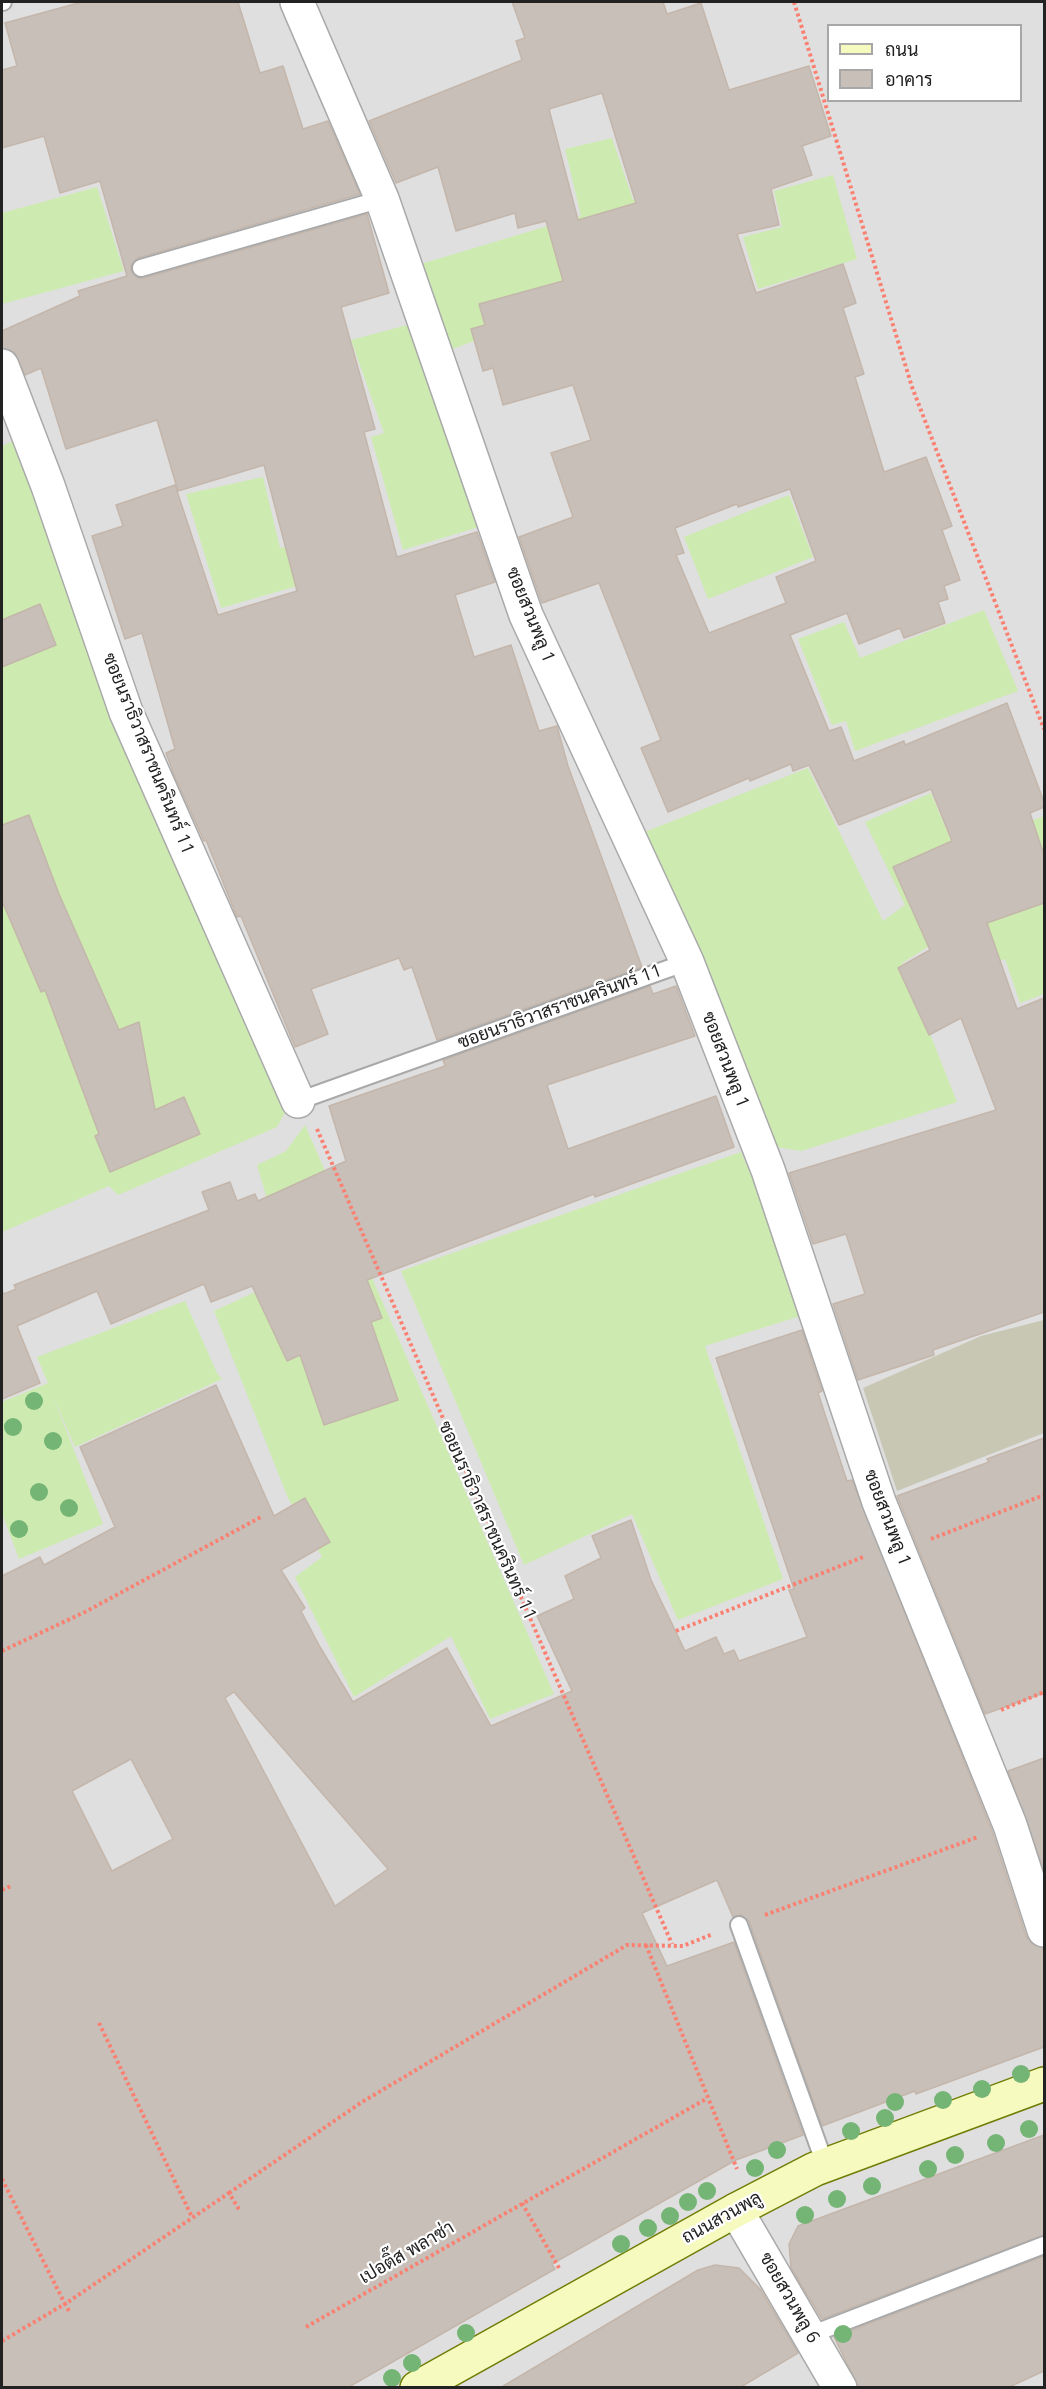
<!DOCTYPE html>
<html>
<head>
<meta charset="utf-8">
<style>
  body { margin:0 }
  #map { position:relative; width:1046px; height:2389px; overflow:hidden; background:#f2efe9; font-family:"Open Sans",Sarabun,sans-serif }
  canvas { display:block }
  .frame { position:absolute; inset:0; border:3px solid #222; pointer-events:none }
  .legend { position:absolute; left:827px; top:24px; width:195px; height:78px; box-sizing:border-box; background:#fff; border:2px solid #a7a7a7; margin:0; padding:8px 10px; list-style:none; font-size:18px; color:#222 }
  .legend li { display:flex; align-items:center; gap:12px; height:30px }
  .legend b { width:30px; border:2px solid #a7a7a7 }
</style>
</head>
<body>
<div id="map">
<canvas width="1046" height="2389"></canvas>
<div class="frame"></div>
<ul class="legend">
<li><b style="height:8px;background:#f7fabf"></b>ถนน</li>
<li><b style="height:16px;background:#c7bfb8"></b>อาคาร</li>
</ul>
</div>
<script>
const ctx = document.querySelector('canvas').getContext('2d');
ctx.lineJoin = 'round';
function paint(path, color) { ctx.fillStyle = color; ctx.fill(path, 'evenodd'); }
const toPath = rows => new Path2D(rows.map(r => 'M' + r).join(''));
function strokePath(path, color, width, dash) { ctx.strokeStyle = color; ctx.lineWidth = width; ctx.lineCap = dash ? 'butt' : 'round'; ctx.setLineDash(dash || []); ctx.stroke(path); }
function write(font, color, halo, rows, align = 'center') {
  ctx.font = font + ' "Open Sans",Sarabun,sans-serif'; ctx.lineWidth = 4.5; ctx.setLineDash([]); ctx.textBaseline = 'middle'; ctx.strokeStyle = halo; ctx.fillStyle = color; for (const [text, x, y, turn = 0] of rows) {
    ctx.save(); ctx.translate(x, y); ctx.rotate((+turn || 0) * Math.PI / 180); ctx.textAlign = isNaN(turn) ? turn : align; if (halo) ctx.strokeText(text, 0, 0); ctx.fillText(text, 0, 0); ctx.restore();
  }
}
paint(toPath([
  [2,2,1044,2,1044,2387,2,2388],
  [828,26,1020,26,1020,100,828,100]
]), '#e0dfdf');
paint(toPath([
  [1044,1320,1044,1433,897,1491,863,1388,981,1336]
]), '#c7c7b4');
paint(toPath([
  [612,138,633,200,649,195,546,315,444,352,414,266,581,216,565,149],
  [833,175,857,259,758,289,743,237,782,227,774,191],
  [97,187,124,271,2,304,2,213],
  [411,324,482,526,403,550,371,437,384,433,351,340],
  [20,438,286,1111,277,1127,118,1195,109,1186,2,1232,2,446],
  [263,477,280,548,306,542,318,580,221,608,186,494],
  [789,495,813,557,708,599,684,537],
  [984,610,1018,691,855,751,846,721,832,725,798,639,844,622,860,658],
  [808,768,883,921,905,905,865,822,931,793,955,850,1044,816,1044,994,1020,1003,1005,959,955,981,939,940,902,963,957,1102,801,1151,770,1146,642,833],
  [305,1125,554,1694,490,1719,451,1636,354,1697,295,1577,322,1557,288,1498,214,1311,290,1276,257,1165,286,1151],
  [741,1152,810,1313,705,1346,783,1579,678,1620,632,1514,524,1565,401,1271],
  [185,1301,217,1373,222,1379,75,1447,52,1394,103,1524,19,1559,2,1513,2,1402,48,1383,37,1357]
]), '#cdebb0');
const building = toPath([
  [82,2,238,2,260,73,283,66,303,129,328,121,360,194,138,258,131,265,131,271,138,278,144,278,367,214,389,293,341,307,375,429,364,432,397,557,477,532,495,582,455,595,474,657,511,645,539,731,557,726,568,766,642,967,437,1040,412,967,404,970,399,958,311,989,328,1034,295,1047,241,916,237,917,206,840,204,841,174,775,166,753,175,749,142,633,125,639,92,536,123,526,116,505,175,485,218,615,297,591,264,465,178,491,157,420,66,449,41,368,25,375,14,352,2,348,2,331,80,296,78,291,127,276,100,181,60,193,44,136,2,148,2,70,17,66,5,23,82,2],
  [512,2,663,2,667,14,701,3,729,90,809,66,831,136,802,146,812,175,771,189,779,225,737,234,756,293,843,264,856,303,843,308,864,374,855,377,884,472,926,457,952,526,942,530,960,580,944,586,948,599,938,602,945,623,904,638,900,628,859,644,847,613,790,635,829,731,841,727,854,761,904,741,905,745,1007,703,1044,802,1044,807,1030,813,1044,855,1044,903,987,923,1017,1009,1044,998,1044,1312,933,1350,934,1355,858,1380,833,1304,865,1294,846,1234,813,1244,789,1173,996,1110,961,1018,929,1035,898,968,930,950,893,867,952,841,931,789,839,825,809,765,793,771,791,764,750,781,749,778,668,812,641,748,661,740,599,583,542,603,519,537,573,517,551,453,591,440,573,385,503,405,493,368,483,371,471,329,485,325,479,304,563,281,546,221,518,228,515,213,456,231,438,167,396,183,369,121,522,60,516,41,525,38,512,2],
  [602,93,636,203,578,220,549,109,602,93],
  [790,489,816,561,776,577,786,603,709,633,676,555,684,553,675,528,737,504,738,507,790,489],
  [40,604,56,645,2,667,2,620,40,604],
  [29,815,59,894,119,1030,139,1022,155,1110,184,1097,200,1134,110,1172,95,1136,99,1134,45,990,41,992,2,901,2,825,29,815],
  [650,986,653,994,676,986,695,1036,547,1085,568,1149,716,1096,734,1147,595,1197,594,1194,367,1280,382,1318,371,1322,398,1400,324,1425,300,1355,287,1361,252,1286,211,1302,204,1284,111,1324,97,1291,17,1326,40,1383,2,1399,2,1291,4,1294,16,1289,14,1285,209,1210,202,1192,230,1182,237,1201,255,1194,258,1201,346,1161,329,1106,445,1066,443,1060,650,986],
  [802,1330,822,1391,818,1393,847,1481,852,1480,992,1831,1026,1936,1032,1944,1044,1948,1044,2047,916,2094,915,2091,822,2126,749,1921,741,1915,733,1917,717,1880,642,1913,667,1966,734,1942,803,2135,736,2160,552,2264,555,2269,347,2388,2,2388,2,1576,40,1557,44,1565,115,1527,80,1447,216,1385,274,1516,305,1498,330,1542,281,1570,305,1608,301,1611,320,1647,353,1702,447,1648,491,1726,572,1691,537,1616,574,1599,565,1576,601,1558,592,1536,631,1520,651,1580,685,1651,716,1637,724,1654,734,1650,739,1661,807,1637,789,1590,794,1589,716,1358,802,1330],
  [234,1692,388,1869,335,1906,225,1698,234,1692],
  [131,1759,173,1839,112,1871,72,1791,131,1759],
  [1044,1438,1044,1693,985,1714,897,1496,989,1462,987,1459,1044,1438],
  [1044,1758,1044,1871,1008,1771,1044,1758],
  [1044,2135,1044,2235,822,2319,791,2268,789,2244,798,2226,1044,2135],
  [1044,2256,1044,2371,1007,2388,859,2388,834,2337,1044,2256],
  [715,2265,739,2268,760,2289,798,2353,739,2388,500,2388,698,2270,715,2265]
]);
paint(building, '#c7bfb8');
strokePath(building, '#c4b6ab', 1.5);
const lane = toPath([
  [2,2,3,2],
  [141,268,382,199],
  [298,1101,687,962],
  [739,1925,825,2164],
  [810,2335,1044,2245]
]);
const street = toPath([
  [297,2,382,199,526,615,687,962,768,1170,879,1502,1010,1825,1044,1930],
  [2,366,48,486,126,712,298,1101],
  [736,2210,840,2388]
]);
const secondary = toPath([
  [417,2388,736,2210,815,2169,1044,2084]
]);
strokePath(lane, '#a9a9a9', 20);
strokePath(street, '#a9a9a9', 36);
strokePath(secondary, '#707d05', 36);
strokePath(toPath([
  [794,2,912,387,1044,729],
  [317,1129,672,1944],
  [931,1539,1044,1495],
  [676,1631,863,1557],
  [2,1651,85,1612,261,1517],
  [1001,1710,1044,1692],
  [2,1890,11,1886],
  [765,1915,978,1837],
  [646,1945,737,2169],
  [99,2023,192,2217],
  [2,2179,65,2304,229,2193,240,2211],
  [229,2193,362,2102,627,1945,683,1946,713,1934],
  [522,2203,559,2268],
  [306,2327,706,2099],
  [2,2341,65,2304,69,2311]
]), '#fa8072', 4, [3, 3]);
strokePath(lane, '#fff', 16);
strokePath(street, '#fff', 33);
strokePath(secondary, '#f7fabf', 33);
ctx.fillStyle = '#74b475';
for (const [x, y] of [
  [34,1401],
  [13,1427],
  [53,1441],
  [39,1492],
  [69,1508],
  [19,1529],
  [1021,2074],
  [982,2089],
  [943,2100],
  [895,2102],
  [885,2118],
  [1029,2129],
  [851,2131],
  [996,2143],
  [777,2150],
  [955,2155],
  [755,2168],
  [928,2169],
  [872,2186],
  [707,2191],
  [837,2199],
  [688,2202],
  [805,2215],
  [670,2216],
  [648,2228],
  [621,2244],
  [466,2333],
  [843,2334],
  [412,2363],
  [392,2378]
]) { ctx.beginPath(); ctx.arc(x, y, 9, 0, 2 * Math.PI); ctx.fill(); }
write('18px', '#222', '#fff', [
  ["ซอยสวนพลู 1",530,615,68],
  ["ซอยนราธิวาสราชนครินทร์ 11",148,754,68],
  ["ซอยนราธิวาสราชนครินทร์ 11",560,1007,-20],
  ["ซอยสวนพลู 1",725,1060,69],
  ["ซอยสวนพลู 1",887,1518,69],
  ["ซอยนราธิวาสราชนครินทร์ 11",487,1521,66],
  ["ถนนสวนพลู",722,2218,-29],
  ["เปอติ๊ส พลาซ่า",407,2253,-30],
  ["ซอยสวนพลู 6",789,2298,60]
]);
</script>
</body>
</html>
